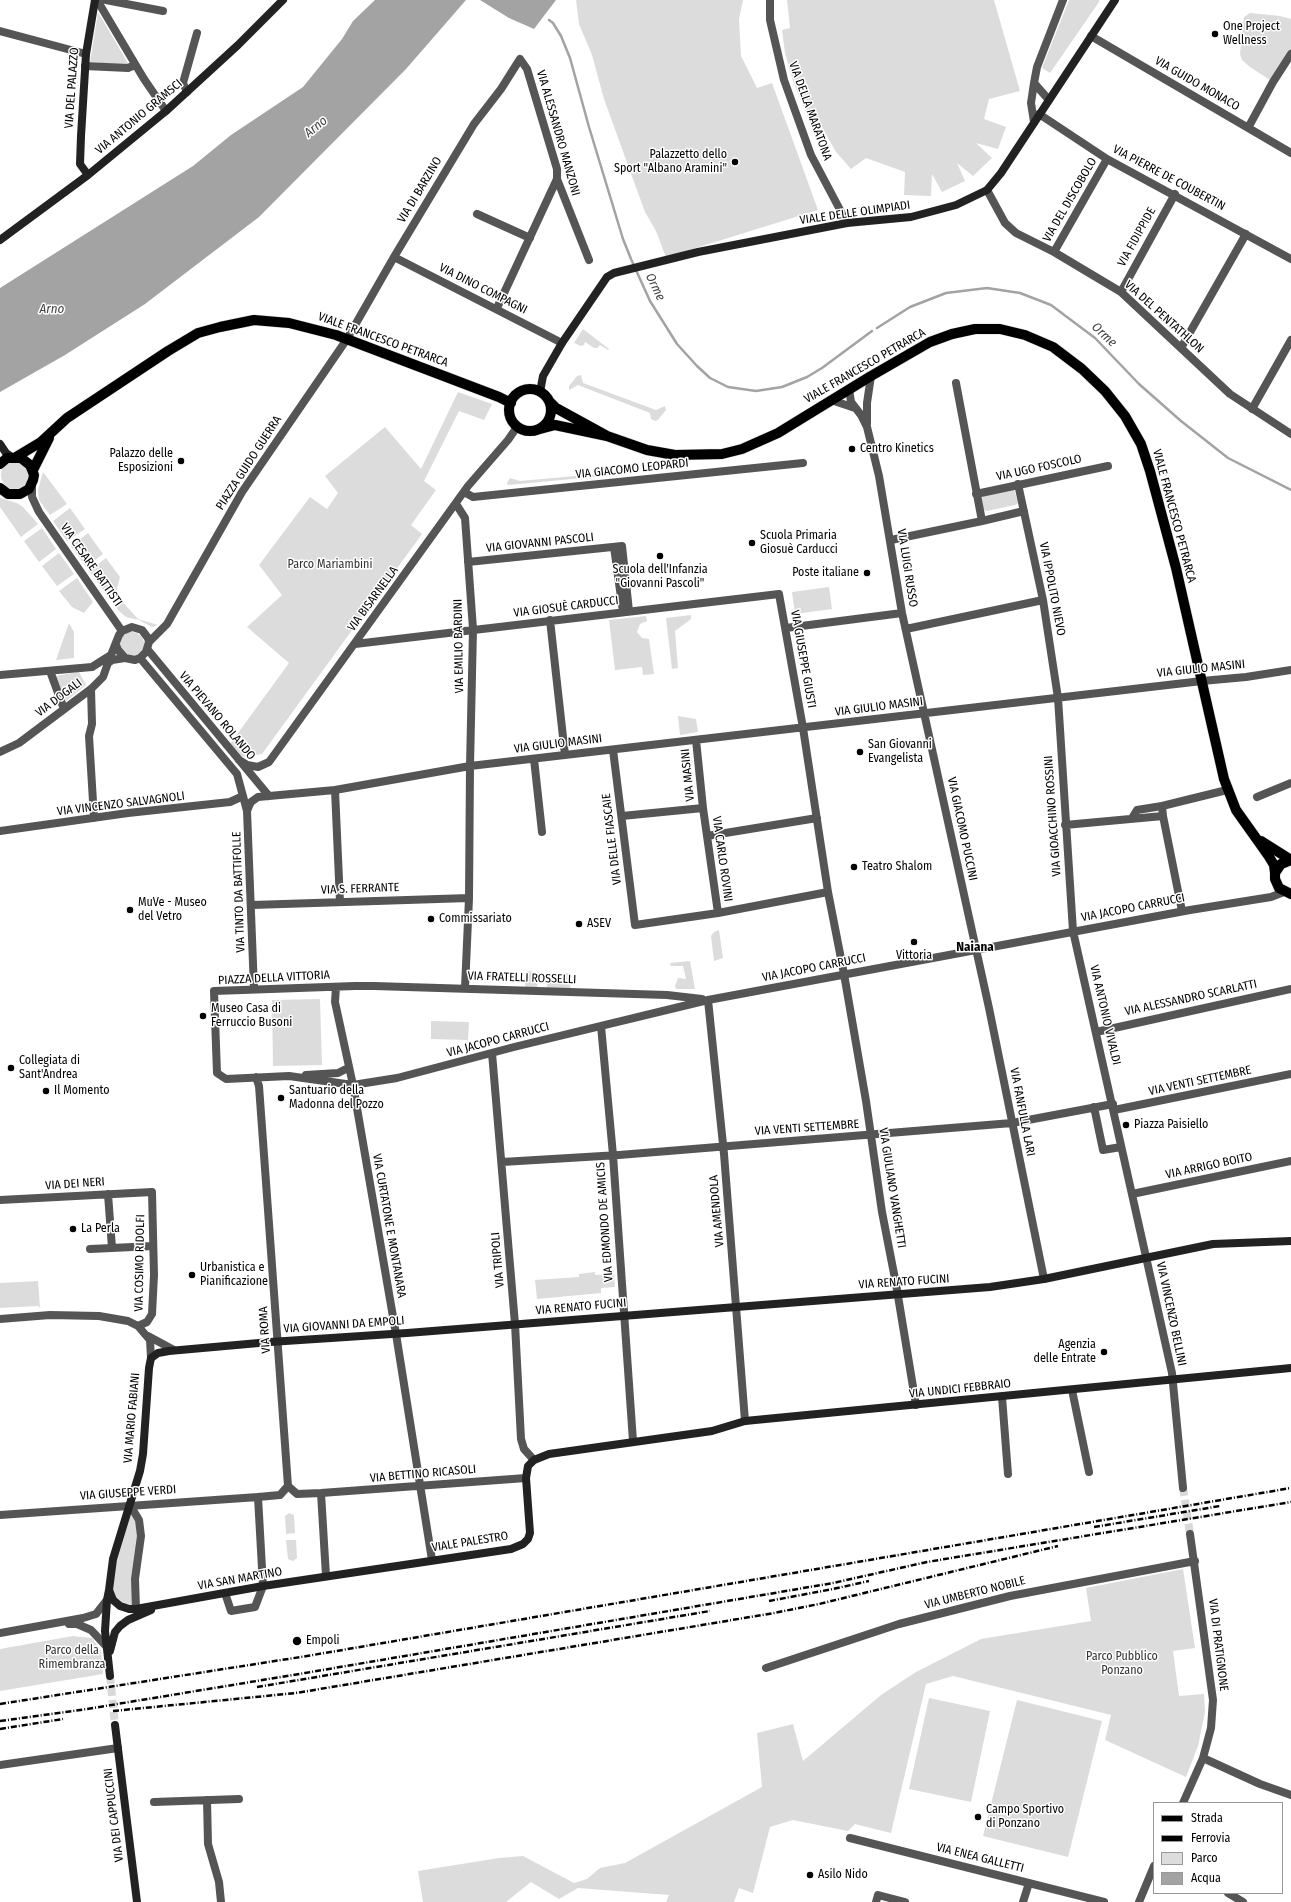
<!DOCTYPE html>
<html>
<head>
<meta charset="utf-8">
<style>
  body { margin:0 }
  #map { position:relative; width:1291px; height:1902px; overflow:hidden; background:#fff; font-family:"Fira Sans Condensed",sans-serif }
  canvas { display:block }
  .legend { position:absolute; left:1153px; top:1802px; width:130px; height:92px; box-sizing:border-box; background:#fff; border:1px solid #999; margin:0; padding:5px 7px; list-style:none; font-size:12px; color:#000 }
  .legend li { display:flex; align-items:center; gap:8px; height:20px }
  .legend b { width:20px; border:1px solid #999 }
</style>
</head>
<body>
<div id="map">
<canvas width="1291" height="1902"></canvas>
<ul class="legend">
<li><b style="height:5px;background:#000"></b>Strada</li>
<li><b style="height:5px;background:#000"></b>Ferrovia</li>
<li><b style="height:11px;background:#dcdcdc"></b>Parco</li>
<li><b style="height:11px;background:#a3a3a3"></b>Acqua</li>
</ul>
</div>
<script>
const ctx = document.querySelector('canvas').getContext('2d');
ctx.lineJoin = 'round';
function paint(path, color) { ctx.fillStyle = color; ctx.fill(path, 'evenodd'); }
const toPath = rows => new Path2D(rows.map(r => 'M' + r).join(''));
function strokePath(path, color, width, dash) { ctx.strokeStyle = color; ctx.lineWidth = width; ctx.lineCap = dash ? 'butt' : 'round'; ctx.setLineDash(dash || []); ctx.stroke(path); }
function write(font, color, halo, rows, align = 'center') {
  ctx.font = font + ' "Fira Sans Condensed",sans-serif'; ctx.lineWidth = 3; ctx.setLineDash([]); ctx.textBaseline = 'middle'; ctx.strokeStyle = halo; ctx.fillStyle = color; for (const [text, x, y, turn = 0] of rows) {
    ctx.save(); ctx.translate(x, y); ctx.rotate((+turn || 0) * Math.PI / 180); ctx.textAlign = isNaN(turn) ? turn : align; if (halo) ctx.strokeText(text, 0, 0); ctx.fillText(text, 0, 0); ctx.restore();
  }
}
paint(toPath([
  [576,0,743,0,739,19,741,56,757,88,772,83,818,210,683,252,667,260,656,231,645,212,604,99,592,55,579,24],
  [787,0,994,0,1020,91,989,99,984,119,1006,127,998,149,976,143,992,158,973,176,957,163,965,181,942,192,932,174,931,196,904,195,905,172,866,158,851,169,836,152,822,127,813,130,793,81,785,53,782,30,790,28],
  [1069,0,1099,0,1099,2,1050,73,1042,68],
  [98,12,129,65,90,62],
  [1250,13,1280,16,1291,19,1291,54,1273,82,1250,67,1242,60,1240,54,1244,17],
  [583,329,609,349,608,350,600,345,597,348,594,348,585,342,584,345,581,346,574,343],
  [581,375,583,383,656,410,665,406,666,410,658,420,655,421,651,419,650,413,578,385,569,390,569,386,577,376],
  [458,392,492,404,484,420,459,411,424,481,436,490,411,525,422,534,262,754,241,757,230,744,289,663,247,627,282,595,259,565,310,497,327,509,338,493,325,476,385,427,421,469],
  '1 475a14 14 0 1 1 28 0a14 14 0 1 1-28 0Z',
  [601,467,608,468,611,473,605,476,508,485,507,483,510,478,520,481,597,474],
  [43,472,67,504,50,515,39,500,38,490],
  [1014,489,1018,503,1015,505,987,511,983,510,982,498,984,496],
  [0,498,17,503,23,507,38,524,21,537,0,507],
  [70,508,85,529,67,541,53,521],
  [42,528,56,549,39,562,24,541],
  [88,533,103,554,86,567,71,546],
  [59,553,74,574,57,586,42,566],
  [106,558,120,577,116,592,108,597,89,571],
  [77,578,93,602,84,613,72,607,59,591],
  [829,587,832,609,795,614,792,592],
  [119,598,138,619,158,625,152,627,139,620,126,617,118,610,112,602],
  [691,615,691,619,675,631,678,668,672,669,666,618],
  [646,616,647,621,640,624,637,632,642,638,649,639,654,674,643,675,642,667,615,670,609,620],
  [69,623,74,632,74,658,56,660],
  '120 644a12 12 0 1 1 24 0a12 12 0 1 1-24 0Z',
  [79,672,86,685,66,701,55,676],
  [678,716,696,719,698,732,680,735],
  [719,930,723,958,714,961,711,936,714,932],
  [690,961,695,989,676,989,675,986,678,978,686,979,683,966,671,966,670,963],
  [530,971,538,973,537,990,525,990,526,972],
  [549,973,569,973,571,992,547,991,547,974],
  [320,999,322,1065,273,1066,272,1000],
  [431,1021,469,1022,468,1040,431,1039],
  [595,1272,595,1275,614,1274,615,1287,601,1288,601,1293,537,1299,535,1280,579,1277,579,1274],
  [38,1281,40,1308,38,1306,0,1308,0,1283],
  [130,1505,139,1520,136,1609,120,1606,110,1584],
  [289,1513,294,1515,295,1533,286,1534,285,1516],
  [286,1540,296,1540,297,1558,293,1561,288,1559],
  [1183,1569,1195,1648,1173,1651,1179,1696,1204,1694,1205,1712,1198,1746,1186,1777,1105,1740,1111,1715,953,1676,926,1684,891,1833,855,1824,848,1831,793,1820,770,1827,753,1893,739,1888,734,1902,666,1902,669,1895,578,1888,559,1899,531,1882,506,1902,423,1902,418,1871,499,1858,523,1856,574,1883,587,1879,600,1868,625,1863,762,1787,757,1733,793,1724,803,1761,881,1695,916,1672,981,1639,1091,1621,1086,1588],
  [73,1636,92,1638,101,1651,103,1674,0,1691,0,1649],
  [929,1698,990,1711,971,1802,909,1789],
  [1017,1700,1102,1721,1068,1857,983,1836]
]), '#dcdcdc');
paint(toPath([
  [375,0,466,0,406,69,259,217,145,304,65,355,0,392,0,288,193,166,231,135,303,87,342,39,353,21],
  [480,0,556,0,534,29,509,18]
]), '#a3a3a3');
strokePath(toPath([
  [549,20,553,23,561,36,570,58,589,127,623,239,631,259,650,301,677,344,697,366,710,378,728,387,756,391,782,387,807,377,822,368,872,331],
  [877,328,910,307,946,293,987,288,1020,293,1051,305,1095,338,1139,384,1181,421,1228,458,1291,490]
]), '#a3a3a3', 2.5);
strokePath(toPath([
  [1183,1488,1190,1534]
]), '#d9d9d9', 8, [8, 4]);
strokePath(toPath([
  [110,1676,115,1725]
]), '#d9d9d9', 8, [8, 4]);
const primary = toPath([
  '509 410a21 21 0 1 1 42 0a21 21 0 1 1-42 0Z',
  [540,429,555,425,607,436,556,408,550,402],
  [607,436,647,450,675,455,722,454,742,449,778,433,871,376,930,342,952,334,975,329,1000,329,1025,335,1053,347,1082,369,1105,391,1125,416,1141,444,1150,471,1176,568,1224,779,1236,810,1268,855,1274,865,1275,873],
  [16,457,41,442,67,418,168,351,198,333,220,327,254,320,289,323,336,335,499,397,511,403],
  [0,464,7,458,21,458,30,465,34,475,33,480,29,489,20,494,8,494,0,488],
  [33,470,49,438],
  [1261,841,1291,860],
  [1291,860,1281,864,1275,873,1275,879,1279,888,1291,894]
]);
strokePath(primary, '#dbdbdb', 11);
strokePath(toPath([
  [97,0,144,79,166,111],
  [106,0,163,11],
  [770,0,770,20,784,80,811,155,847,223],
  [0,31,86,54],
  [1091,36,1291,153],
  [85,66,128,68,135,65],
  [1034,83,1031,103,1034,122],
  [187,92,183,83,197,33],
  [1049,100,1034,83,1037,67,1063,0],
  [1039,114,1107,159,1291,259],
  [1248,128,1273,82,1291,54],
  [987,190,1005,223,1016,233,1054,252,1121,292,1230,394,1291,434],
  [477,214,530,238],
  [1054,252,1107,159],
  [394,257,562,343],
  [1121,292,1175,194],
  [497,308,557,179],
  [1181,348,1246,234],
  [849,389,851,402,861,415,867,427,879,476,902,613,989,1008,1044,1279],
  [831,400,855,408],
  [1252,409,1291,340],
  [867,424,867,403,871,376],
  [1018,484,1043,600,1058,698,1073,931,1172,1373,1183,1488],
  [32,485,32,497,39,512,122,631],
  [464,492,473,497,803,463],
  [976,494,1108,466],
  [456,504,465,518,473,629,470,766,1202,681,1246,677,1291,670],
  [982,521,1024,511],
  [891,540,982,521,956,383],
  [614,547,623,612],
  [468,562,622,546,629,611],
  [550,620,565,755],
  [786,628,902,613],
  [906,629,1043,600],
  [149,642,167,624,242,492,347,339,394,257,474,124,501,89,520,59,527,69,557,169,557,179,589,260],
  [355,644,779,594,803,728,828,892,844,974,866,1101,882,1212,896,1284,916,1405],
  [148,650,269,796],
  [140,658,237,774,247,811],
  [50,671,64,709],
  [0,675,92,667,111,655,119,635,122,631,132,627,142,630,148,638,149,642,146,652,140,658,135,660,125,658,118,650,116,645],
  [91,689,92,724,89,736,94,818],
  [696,740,703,808,718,913],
  [613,750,635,925,718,913,828,892],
  [0,752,19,743,91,689,103,677,108,663,112,660,125,658],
  [534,759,542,832],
  [239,760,247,765,258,767,269,762,468,486,508,440,517,427],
  [1257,797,1291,783],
  [622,816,703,808],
  [1163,816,1182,911],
  [1132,818,1137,810,1162,806],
  [1065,825,1163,816,1162,806,1227,790],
  [0,831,128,813,230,802,243,796],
  [707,836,817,818],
  [340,902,335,790,470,766,469,898,465,988],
  [252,905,469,898],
  [336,987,335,1002,353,1085,289,1076,226,1079,217,1073,214,991,355,986,374,986,667,995,702,999],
  [254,989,247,811,249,806,251,802,258,797,335,790],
  [708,1000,724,1154,745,1421],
  [601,1026,613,1155,633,1441],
  [1096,1032,1291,989],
  [492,1053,515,1324,521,1439,524,1449,534,1460],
  [306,1075,338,1073,348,1068],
  [256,1077,259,1086,288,1486],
  [1094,1107,1103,1150,1121,1147],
  [1114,1110,1291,1074],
  [502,1162,619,1155,1012,1123,1113,1104],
  [108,1194,112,1248,153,1246],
  [1132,1194,1291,1161],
  [0,1200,152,1192,154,1275,152,1314,147,1322,138,1326],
  [90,1249,112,1248],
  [0,1319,50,1315,99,1316,128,1321,138,1326,150,1340,151,1358],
  [148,1336,174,1350],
  [1072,1390,1089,1472],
  [1002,1397,1008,1474],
  [288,1486,297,1494,321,1493,526,1478],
  [321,1493,326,1576],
  [130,1505,139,1520,141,1536,135,1579,136,1609],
  [0,1515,258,1497],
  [432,1560,396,1334,353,1085,397,1078,514,1047,708,1000,1190,910,1271,897,1284,892],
  [225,1593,231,1611,255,1607,263,1586,258,1497,280,1495,288,1486],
  [69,1624,77,1624,91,1630,107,1647],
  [0,1633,83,1618,96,1614,107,1600],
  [766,1668,899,1624,1010,1596,1195,1561],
  [1203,1758,1260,1784,1291,1795],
  [0,1765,118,1748],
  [207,1800,208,1844,219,1882,221,1902],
  [154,1802,239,1799],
  [1183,1803,1203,1758,1211,1728,1213,1700,1190,1534],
  [850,1838,1104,1902],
  [1228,1893,1243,1902],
  [876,1902,878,1895,905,1902],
  [1023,1902,1029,1883],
  [1139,1902,1154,1866]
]), '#555', 8);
strokePath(toPath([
  [88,175,80,164,81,136,86,54,95,0],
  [0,240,88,175,166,111,238,45,283,0],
  [540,392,543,376,562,343,607,277,614,273,698,252,847,223,911,217,956,205,987,190,1001,173,1115,0],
  [0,444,6,453,12,457],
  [1291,1241,1213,1244,1044,1279,990,1287,407,1333,270,1342,169,1351,158,1353,151,1358,149,1368,143,1454,140,1471,113,1559,109,1590,113,1600,120,1606,129,1609,136,1609,263,1586,511,1549,523,1544,528,1539,530,1533,526,1478,528,1466,534,1460,549,1454,712,1431,745,1421,1291,1368],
  [109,1590,107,1600,105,1631,110,1676],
  [110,1651,115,1632,120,1626,128,1620,151,1610],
  [115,1725,137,1902]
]), '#222', 8);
strokePath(primary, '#000', 10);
strokePath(toPath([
  [1094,1527,1220,1506],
  [769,1601,833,1589,869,1581],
  [257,1687,710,1611],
  [0,1704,307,1656,1291,1488],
  [113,1711,296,1693,774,1613,819,1604,1058,1546],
  [0,1721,87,1709,305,1673,833,1583,927,1562,1291,1502],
  [0,1729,63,1719]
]), '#000', 2.5, [6, 2, 1, 2]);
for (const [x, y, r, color] of [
  [1215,34,4,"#000"],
  [735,162,4,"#000"],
  [852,449,4,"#000"],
  [181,461,4,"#000"],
  [752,543,4,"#000"],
  [660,556,4,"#000"],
  [867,573,4,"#000"],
  [860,752,4,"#000"],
  [854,867,4,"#000"],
  [130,910,4,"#000"],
  [431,919,4,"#000"],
  [579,924,4,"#000"],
  [914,942,4,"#000"],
  [203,1016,4,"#000"],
  [11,1068,4,"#000"],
  [46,1091,4,"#000"],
  [281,1098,4,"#000"],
  [1126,1125,4,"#000"],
  [73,1229,4,"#000"],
  [192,1275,4,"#000"],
  [1104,1352,4,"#000"],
  [297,1641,5,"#000"],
  [978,1817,4,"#000"],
  [810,1875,4,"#000"]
]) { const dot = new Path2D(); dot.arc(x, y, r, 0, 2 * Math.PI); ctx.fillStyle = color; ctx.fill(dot); strokePath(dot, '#fff', 1.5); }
write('12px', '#000', '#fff', [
  ["One Project",1223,27],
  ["Wellness",1223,41],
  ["Palazzetto dello",727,155,"right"],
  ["Sport \"Albano Aramini\"",727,169,"right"],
  ["Centro Kinetics",860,449],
  ["Palazzo delle",173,454,"right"],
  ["Esposizioni",173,468,"right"],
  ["Scuola Primaria",760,536],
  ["Giosuè Carducci",760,550],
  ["Scuola dell'Infanzia",660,570,"center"],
  ["\"Giovanni Pascoli\"",660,584,"center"],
  ["Poste italiane",859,573,"right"],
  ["San Giovanni",868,745],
  ["Evangelista",868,759],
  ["Teatro Shalom",862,867],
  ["MuVe - Museo",138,903],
  ["del Vetro",138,917],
  ["Commissariato",439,919],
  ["ASEV",587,924],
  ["Vittoria",914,956,"center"],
  ["Museo Casa di",211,1009],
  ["Ferruccio Busoni",211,1023],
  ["Collegiata di",19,1061],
  ["Sant'Andrea",19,1075],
  ["Il Momento",54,1091],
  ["Santuario della",289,1091],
  ["Madonna del Pozzo",289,1105],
  ["Piazza Paisiello",1134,1125],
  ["La Perla",81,1229],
  ["Urbanistica e",200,1268],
  ["Pianificazione",200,1282],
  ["Agenzia",1096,1345,"right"],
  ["delle Entrate",1096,1359,"right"],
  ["Empoli",306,1641],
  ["Campo Sportivo",986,1810],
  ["di Ponzano",986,1824],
  ["Asilo Nido",818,1875]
], 'left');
write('12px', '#000', '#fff', [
  ["VIA GUIDO MONACO",1197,84,30],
  ["VIA DEL PALAZZO",72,88,-86],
  ["VIA DELLA MARATONA",810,111,70],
  ["VIA ANTONIO GRAMSCI",139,117,-40],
  ["VIA ALESSANDRO MANZONI",558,133,74],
  ["VIA PIERRE DE COUBERTIN",1169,178,28],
  ["VIA DI BARZINO",420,190,-59],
  ["VIA DEL DISCOBOLO",1070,200,-60],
  ["VIALE DELLE OLIMPIADI",855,213,-8],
  ["VIA FIDIPPIDE",1137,237,-61],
  ["VIA DINO COMPAGNI",483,289,27],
  ["VIA DEL PENTATHLON",1164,317,42],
  ["VIALE FRANCESCO PETRARCA",383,340,20],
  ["VIALE FRANCESCO PETRARCA",865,366,-30],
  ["PIAZZA GUIDO GUERRA",249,463,-57],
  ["VIA UGO FOSCOLO",1039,468,-12],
  ["VIA GIACOMO LEOPARDI",632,469,-6],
  ["VIALE FRANCESCO PETRARCA",1174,516,75],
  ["VIA GIOVANNI PASCOLI",540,543,-6],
  ["VIA CESARE BATTISTI",91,565,55],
  ["VIA LUIGI RUSSO",907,568,81],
  ["VIA IPPOLITO NIEVO",1052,589,79],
  ["VIA BISARNELLA",373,599,-54],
  ["VIA GIOSUÈ CARDUCCI",566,607,-7],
  ["VIA EMILIO BARDINI",459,646,-91],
  ["VIA GIUSEPPE GIUSTI",803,659,80],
  ["VIA GIULIO MASINI",1201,669,-6],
  ["VIA DOGALI",59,698,-37],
  ["VIA GIULIO MASINI",879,707,-7],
  ["VIA PIEVANO ROLANDO",217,716,50],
  ["VIA GIULIO MASINI",558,744,-7],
  ["VIA MASINI",688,775,-96],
  ["VIA VINCENZO SALVAGNOLI",121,804,-7],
  ["VIA GIOACCHINO ROSSINI",1053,816,-94],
  ["VIA GIACOMO PUCCINI",962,829,78],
  ["VIA DELLE FIASCAIE",612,839,-97],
  ["VIA CARLO ROVINI",722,859,82],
  ["VIA S. FERRANTE",360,889,-2],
  ["VIA TINTO DA BATTIFOLLE",239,892,-92],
  ["VIA JACOPO CARRUCCI",1133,908,-11],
  ["VIA JACOPO CARRUCCI",814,968,-11],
  ["PIAZZA DELLA VITTORIA",274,978,-3],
  ["VIA FRATELLI ROSSELLI",522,978,2],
  ["VIA ALESSANDRO SCARLATTI",1191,998,-12],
  ["VIA ANTONIO VIVALDI",1105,1015,77],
  ["VIA JACOPO CARRUCCI",498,1040,-15],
  ["VIA VENTI SETTEMBRE",1200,1081,-12],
  ["VIA FANFULLA LARI",1022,1112,79],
  ["VIA VENTI SETTEMBRE",807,1128,-4],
  ["VIA ARRIGO BOITO",1209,1166,-12],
  ["VIA DEI NERI",75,1184,-4],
  ["VIA GIULIANO VANGHETTI",892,1188,81],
  ["VIA AMENDOLA",717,1211,-95],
  ["VIA EDMONDO DE AMICIS",605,1222,-94],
  ["VIA CURTATONE E MONTANARA",389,1226,80],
  ["VIA TRIPOLI",498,1260,-95],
  ["VIA COSIMO RIDOLFI",140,1263,-89],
  ["VIA RENATO FUCINI",904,1282,-4],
  ["VIA RENATO FUCINI",581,1307,-5],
  ["VIA VINCENZO BELLINI",1171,1314,78],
  ["VIA GIOVANNI DA EMPOLI",344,1325,-4],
  ["VIA ROMA",265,1330,-94],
  ["VIA UNDICI FEBBRAIO",960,1389,-6],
  ["VIA MARIO FABIANI",132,1418,-85],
  ["VIA BETTINO RICASOLI",423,1474,-5],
  ["VIA GIUSEPPE VERDI",128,1493,-4],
  ["VIALE PALESTRO",470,1542,-9],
  ["VIA SAN MARTINO",240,1579,-10],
  ["VIA UMBERTO NOBILE",975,1593,-14],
  ["VIA DI PRATIGNONE",1218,1645,83],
  ["VIA DEI CAPPUCCINI",114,1815,-97],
  ["VIA ENEA GALLETTI",980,1858,14]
]);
write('12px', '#333', '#fff', [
  ["Parco Mariambini",330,565],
  ["Parco della",72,1651],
  ["Rimembranza",72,1665],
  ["Parco Pubblico",1122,1657],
  ["Ponzano",1122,1671]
]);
write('italic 13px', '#444', '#fff', [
  ["Arno",316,127,-40],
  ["Orme",655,287,64],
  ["Arno",52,309],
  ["Orme",1104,335,43]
]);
write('bold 13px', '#000', '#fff', [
  ["Naiana",975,947]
]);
</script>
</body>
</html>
